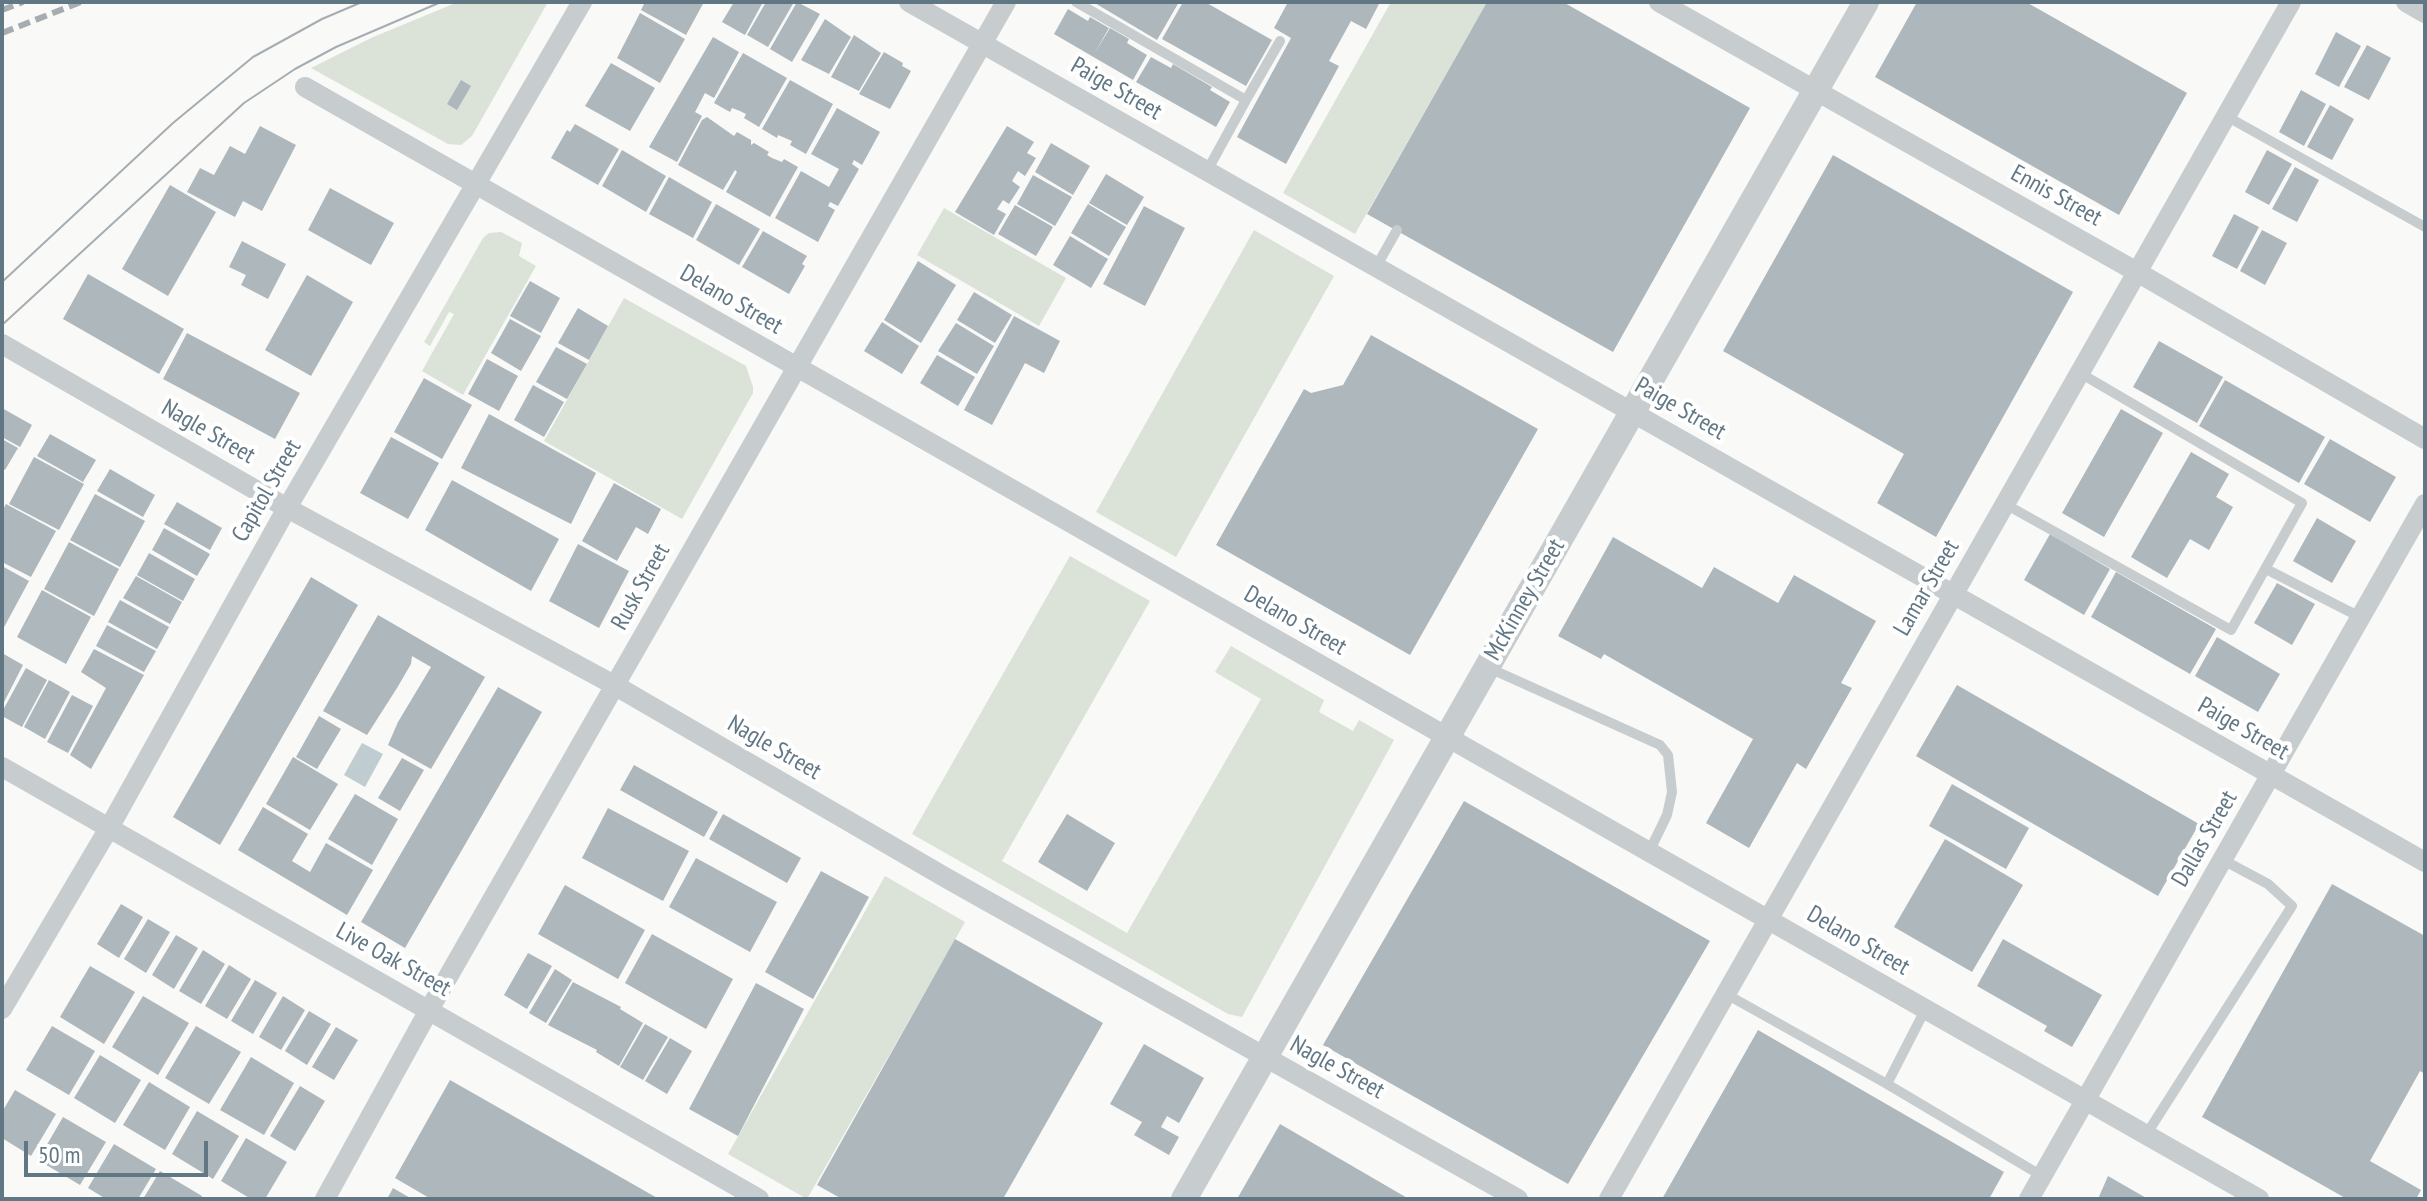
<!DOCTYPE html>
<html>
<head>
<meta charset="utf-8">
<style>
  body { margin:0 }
  #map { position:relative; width:2427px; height:1201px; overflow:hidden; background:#f9f9f7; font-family:"PT Sans Narrow",sans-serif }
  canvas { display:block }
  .frame { position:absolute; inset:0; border:4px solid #627784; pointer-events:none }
  .scale { position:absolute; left:24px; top:1141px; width:184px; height:36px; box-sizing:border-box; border:4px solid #627784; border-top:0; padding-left:10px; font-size:24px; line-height:28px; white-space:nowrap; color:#627784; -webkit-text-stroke:6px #fff; paint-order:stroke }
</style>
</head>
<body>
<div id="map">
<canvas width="2427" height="1201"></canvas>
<div class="frame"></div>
<div class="scale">50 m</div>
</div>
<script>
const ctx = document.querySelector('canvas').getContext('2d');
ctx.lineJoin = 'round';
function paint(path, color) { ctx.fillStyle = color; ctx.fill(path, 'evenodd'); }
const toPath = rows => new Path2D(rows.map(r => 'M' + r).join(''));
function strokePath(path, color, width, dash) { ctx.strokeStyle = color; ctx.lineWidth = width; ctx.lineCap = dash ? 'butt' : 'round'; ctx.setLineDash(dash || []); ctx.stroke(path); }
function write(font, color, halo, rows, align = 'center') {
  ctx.font = font + ' "PT Sans Narrow",sans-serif'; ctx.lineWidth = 8; ctx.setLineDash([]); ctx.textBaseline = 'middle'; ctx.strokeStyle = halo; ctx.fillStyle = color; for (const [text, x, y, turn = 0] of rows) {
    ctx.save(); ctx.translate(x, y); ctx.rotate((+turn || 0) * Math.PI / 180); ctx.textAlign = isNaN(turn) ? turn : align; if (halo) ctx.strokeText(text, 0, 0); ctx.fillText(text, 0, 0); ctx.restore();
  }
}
paint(toPath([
  [458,2,548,2,472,136,461,145,448,144,311,68,371,38],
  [1391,2,1487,2,1355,234,1283,193],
  [944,208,1066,278,1039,326,917,255],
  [1254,230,1334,276,1176,557,1096,512],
  [501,232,522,243,519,256,536,266,463,395,422,371,454,314,449,312,430,346,424,342,483,238,489,233],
  [624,298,746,366,753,387,753,393,682,519,544,441],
  [1070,556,1150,601,1002,861,1127,933,1261,699,1215,672,1231,646,1324,700,1319,712,1353,731,1359,720,1394,740,1242,1017,1228,1014,912,834],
  [885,876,965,922,807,1199,728,1154]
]), '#dbe2d7');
paint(toPath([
  [362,743,383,754,365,787,344,775]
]), '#bfccd0');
paint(toPath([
  [645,2,704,2,686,35,641,10],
  [734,2,763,2,745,35,722,22],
  [766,2,794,2,768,47,747,35],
  [797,2,820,14,792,62,770,49],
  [1093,2,1179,2,1157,40],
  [1183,2,1205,2,1272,40,1246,86,1162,39],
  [1288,2,1380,2,1366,29,1351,21,1329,61,1339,66,1286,164,1237,137,1291,38,1274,28],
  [1487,2,1563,2,1750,108,1613,352,1367,214],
  [1917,2,2026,2,2187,93,2119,215,1875,77],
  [1068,9,1088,21,1090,17,1109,28,1094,54,1110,28,1129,39,1127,43,1147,55,1133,80,1054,34],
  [640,13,685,39,660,83,617,58],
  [825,19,851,37,829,74,801,60],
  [2336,32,2361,46,2339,87,2315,74],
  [854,35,881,53,859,91,831,77],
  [713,37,739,52,714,98,705,93,695,112,702,116,677,162,649,147],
  [2367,45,2391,58,2369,100,2344,87],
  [884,52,903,63,902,66,911,71,890,109,859,94],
  [743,53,787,78,759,127,744,118,746,114,740,111,732,108,730,112,714,103],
  [1151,57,1171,68,1173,64,1212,87,1210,90,1230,102,1216,127,1136,82],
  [611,63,655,88,630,131,585,106],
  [461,80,471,86,457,110,447,104],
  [790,80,833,104,806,154,790,145,792,141,778,135,777,138,762,129],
  [2301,90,2326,104,2304,146,2279,132],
  [2330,105,2354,119,2332,160,2307,147],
  [837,108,880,132,862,165,854,160,852,164,859,169,838,206,830,202,828,206,835,210,818,242,775,218,801,171,829,187,839,169,811,154],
  [707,117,734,136,737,132,751,140,751,145,754,143,769,152,767,155,772,158,782,162,784,159,798,167,770,217,726,192,737,172,735,170,723,190,678,165,702,120],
  [575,124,619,149,598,185,551,158,567,130,570,132],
  [260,126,296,145,262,211,243,201,235,217,187,192,200,168,214,175,230,146,245,154],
  [1007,126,1034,142,1027,153,1036,158,1025,176,1018,171,1012,181,1020,187,1009,204,1003,200,997,209,1006,214,994,235,955,212],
  [1051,143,1090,166,1073,195,1035,172],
  [622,150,666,176,646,212,602,186],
  [2267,150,2292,164,2269,205,2245,192],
  [1833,155,2073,292,1936,537,1877,503,1904,454,1723,351],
  [2295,167,2319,180,2297,222,2272,209],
  [1106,174,1144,197,1127,225,1089,203],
  [1033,175,1072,197,1055,226,1017,204],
  [669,177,712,202,693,238,649,214],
  [170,185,216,212,168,296,122,269],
  [330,188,394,223,371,265,308,230],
  [716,204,760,229,739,265,696,240],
  [1088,204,1126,227,1109,256,1071,233],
  [1015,205,1053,227,1036,256,998,234],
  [1144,206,1185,228,1145,306,1103,284],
  [2234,214,2259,227,2237,269,2212,256],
  [2262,230,2287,243,2265,285,2240,271],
  [763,231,807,256,802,264,805,266,789,294,742,267],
  [1070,236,1108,259,1091,288,1053,265],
  [242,241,286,264,268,299,241,285,246,275,229,267],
  [918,261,956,285,921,343,884,320],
  [88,274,184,329,159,374,63,319],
  [307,275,353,302,311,376,265,350],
  [530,281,560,298,541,333,510,316],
  [974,292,1012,315,995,343,957,320],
  [578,308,608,326,589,360,558,343],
  [1014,316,1060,341,1044,373,1025,363,992,425,964,410],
  [510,319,541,336,521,371,491,353],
  [882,322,919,346,902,374,864,351],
  [956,323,994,346,977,374,938,351],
  [187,333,300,393,275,439,163,379],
  [1371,335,1538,429,1410,655,1216,545,1304,389,1311,393,1343,385],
  [2159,341,2223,377,2197,423,2133,387],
  [556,347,587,364,567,399,536,382],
  [937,355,975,377,958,406,920,383],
  [487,359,518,376,499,411,468,394],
  [424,378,472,405,442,459,394,432],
  [2225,380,2325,437,2299,483,2199,426],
  [533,385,564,402,544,437,514,420],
  [2,408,32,425,20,447,2,437],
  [2121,409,2163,433,2104,537,2062,513],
  [489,414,596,473,571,524,461,468],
  [50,434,96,460,83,482,37,456],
  [391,437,439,463,408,519,360,493],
  [2,439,18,448,5,470,2,468],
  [2330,439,2396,477,2370,522,2304,484],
  [2191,452,2229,474,2216,497,2233,507,2209,550,2190,539,2167,578,2131,557],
  [34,457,84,484,59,530,9,504],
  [110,469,155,495,143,517,97,491],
  [452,480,559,539,531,591,425,530],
  [614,483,661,509,648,534,636,527,617,561,582,541],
  [95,494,145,521,120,567,70,540],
  [177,502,222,528,210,550,164,524],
  [6,504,56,531,31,577,2,562,2,511],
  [2317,518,2356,541,2332,583,2293,561],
  [164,528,210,554,197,576,152,550],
  [2050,534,2110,569,2084,615,2024,580],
  [1613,537,1702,588,1714,567,1778,603,1794,575,1876,621,1841,683,1852,688,1806,769,1797,763,1749,848,1706,823,1753,739,1604,654,1601,659,1558,636],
  [69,542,119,569,94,616,44,589],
  [578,544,629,571,599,628,549,601],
  [149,553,195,579,183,601,137,575],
  [2,566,29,581,2,631],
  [2116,572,2216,629,2190,674,2091,617],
  [136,576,182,602,170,624,123,598],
  [311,577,358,605,220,845,173,817],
  [2277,583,2315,604,2292,645,2254,623],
  [42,590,91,617,66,664,17,637],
  [120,600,169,627,157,649,108,622],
  [378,615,485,677,431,769,388,745,398,722,431,667,412,656,411,664,397,688,367,735,323,711],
  [107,625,156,651,144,672,96,646],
  [2217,637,2280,674,2258,712,2195,676],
  [94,649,144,675,91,769,70,755,106,688,81,672],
  [2,653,23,665,2,706],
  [26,668,47,680,22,727,2,716,2,712],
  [49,680,70,692,45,739,24,727],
  [1957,685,2199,824,2158,896,1916,756],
  [498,687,542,712,405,948,361,922],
  [72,695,93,706,68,753,47,742],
  [319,716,341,729,317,769,296,757],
  [293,757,338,784,310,830,266,804],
  [402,758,424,770,400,811,378,798],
  [634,765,718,812,704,837,620,790],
  [1952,784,2029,828,2006,869,1929,826],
  [355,794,398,819,372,865,328,839],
  [1464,801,1710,941,1568,1184,1323,1045],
  [263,807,308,834,292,861,310,872,326,843,373,870,347,915,238,850],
  [608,808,689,851,663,901,582,858],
  [723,814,801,858,787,883,709,839],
  [1067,814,1115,843,1087,891,1038,862],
  [1945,839,2023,885,1972,972,1894,927],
  [696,858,777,902,750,952,669,907],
  [821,871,869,897,813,999,765,972],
  [2332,884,2425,936,2425,1074,2420,1071,2370,1161,2421,1190,2416,1199,2347,1199,2202,1117],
  [565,885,645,930,618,979,538,934],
  [121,904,143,917,119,958,97,944],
  [148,919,170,932,146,973,124,959],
  [652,934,733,979,706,1029,625,983],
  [176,935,198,948,174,989,152,975],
  [955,939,1103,1023,1003,1199,842,1199,817,1185],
  [2003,939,2102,995,2072,1047,2044,1031,2047,1026,1977,986],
  [203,950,225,964,201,1004,179,991],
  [528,953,552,966,527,1009,504,995],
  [229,965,251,979,227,1019,205,1006],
  [90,966,135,992,104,1044,60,1017],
  [555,969,572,980,546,1023,529,1013],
  [255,980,277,993,253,1034,231,1021],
  [573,982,621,1007,620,1009,643,1023,619,1066,596,1052,597,1050,548,1025],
  [756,983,804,1009,738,1136,689,1109],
  [143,996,189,1023,158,1075,112,1047],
  [283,996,305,1010,281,1050,259,1037],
  [309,1011,331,1024,307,1065,285,1051],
  [645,1024,668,1037,643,1080,620,1067],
  [52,1026,95,1051,69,1095,26,1070],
  [196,1026,241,1052,209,1104,165,1078],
  [336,1027,358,1040,334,1080,312,1067],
  [1758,1030,2004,1172,1989,1199,1662,1199],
  [670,1038,692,1051,667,1094,645,1081],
  [1144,1044,1204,1078,1179,1123,1167,1116,1161,1127,1179,1137,1169,1155,1134,1135,1142,1122,1110,1104],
  [100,1055,141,1080,115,1123,74,1098],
  [251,1057,294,1083,264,1135,220,1110],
  [450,1080,659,1199,431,1199,395,1178],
  [149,1082,190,1107,165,1150,123,1125],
  [300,1086,325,1101,295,1151,270,1136],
  [15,1090,56,1114,31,1156,2,1138,2,1112],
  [197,1111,239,1136,213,1179,172,1154],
  [63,1117,106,1142,80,1185,38,1160],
  [1280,1124,1409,1199,1237,1199],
  [246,1138,287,1162,265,1199,251,1199,221,1181],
  [114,1144,156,1169,138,1199,106,1199,88,1188],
  [160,1171,202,1196,201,1199,143,1199],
  [2108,1176,2148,1199,2098,1199],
  [393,1188,412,1199,387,1199]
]), '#adb7bc');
strokePath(toPath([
  [1076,2,1246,100,1207,171],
  [1246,100,1280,41],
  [2226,116,2425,227],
  [1376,267,1397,230],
  [2005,504,2231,630,2302,503,2080,373],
  [2266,569,2360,617],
  [1489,668,1660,745,1668,755,1672,792,1667,815,1649,852],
  [1726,994,1887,1084,2042,1176],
  [1887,1084,1925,1010],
  [2146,1135,2292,906,2268,884,2223,860]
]), '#c7cccf', 10);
strokePath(toPath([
  [909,2,2425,862],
  [1659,2,2137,272,2425,439],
  [2406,2,2425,13],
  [305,87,2259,1199],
  [2,344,287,508,616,686,948,879,1518,1199],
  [2,767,759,1199],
  [2,1009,109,828,287,508,582,2],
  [325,1199,429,1010,1006,2],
  [1609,1199,2291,2],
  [2029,1199,2425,504]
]), '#c7cccf', 20);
strokePath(toPath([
  [1184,1199,1866,2]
]), '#c7cccf', 26);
strokePath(toPath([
  [2,282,173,123,253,57,322,19,362,2],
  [2,325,244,103,295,69,336,47,441,2]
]), '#a5adb2', 2);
strokePath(toPath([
  [2,10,23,2],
  [2,33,81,2]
]), '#a5adb2', 6, [12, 6]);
write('24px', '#627784', '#fff', [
  ["Paige Street",1116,89,30],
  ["Ennis Street",2056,196,29],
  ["Delano Street",731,300,30],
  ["Paige Street",1680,409,30],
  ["Nagle Street",208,432,30],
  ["Capitol Street",267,491,-60],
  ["Rusk Street",641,587,-61],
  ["Lamar Street",1927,588,-60],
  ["McKinney Street",1525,600,-60],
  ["Delano Street",1295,621,30],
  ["Paige Street",2243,729,30],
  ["Nagle Street",774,748,30],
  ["Dallas Street",2205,839,-60],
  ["Delano Street",1858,941,30],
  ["Live Oak Street",393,960,29],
  ["Nagle Street",1337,1068,29]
]);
</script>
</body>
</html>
